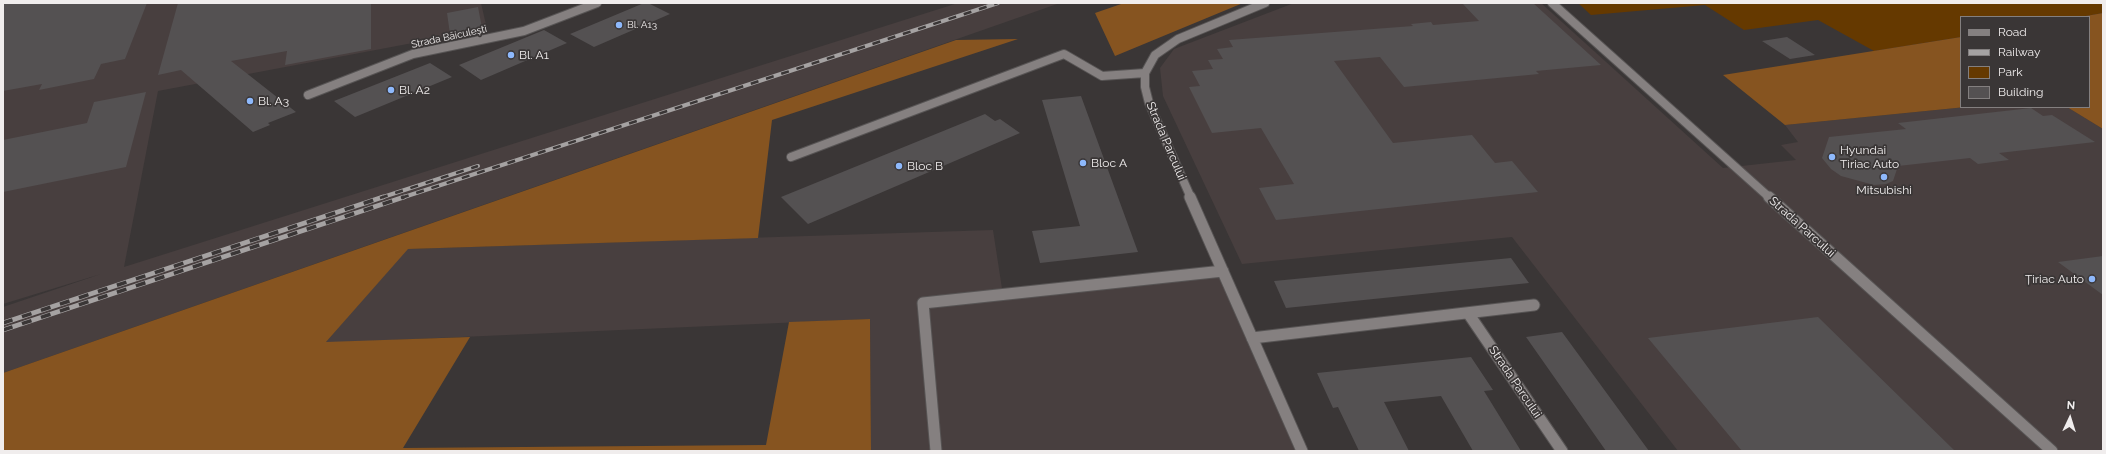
<!DOCTYPE html>
<html>
<head>
<meta charset="utf-8">
<style>
  body { margin:0 }
  #map { position:relative; width:2106px; height:454px; overflow:hidden; background:#3a3636; font-family:Raleway,sans-serif }
  canvas { display:block }
  .frame { position:absolute; inset:0; border:4px solid #f0eded; pointer-events:none }
  .legend { position:absolute; left:1960px; top:16px; width:130px; height:92px; box-sizing:border-box; background:#3a3636; border:1px solid #837f7f; margin:0; padding:5px 7px; list-style:none; font-size:12px; color:#f0eded }
  .legend li { display:flex; align-items:center; gap:8px; height:20px }
  .legend b { width:20px; border:1px solid #837f7f }
  .north { position:absolute; left:2050px; top:398px; width:40px; height:40px; -webkit-text-stroke:3px #3a3636; paint-order:stroke; rotate:4deg; font-size:11px; font-weight:700; line-height:16px; text-align:center; color:#f0eded }
  .north::after { content:''; display:block; margin:auto; width:14px; height:18px; background:#f0eded; clip-path:polygon(50% 0,100% 100%,50% 72%,0 100%) }
</style>
</head>
<body>
<div id="map">
<canvas width="2106" height="454"></canvas>
<div class="frame"></div>
<ul class="legend">
<li><b style="height:5px;background:#858080"></b>Road</li>
<li><b style="height:5px;background:#a5a2a2"></b>Railway</li>
<li><b style="height:11px;background:#653900"></b>Park</li>
<li><b style="height:11px;background:#545152"></b>Building</li>
</ul>
<div class="north">N</div>
</div>
<script>
const ctx = document.querySelector('canvas').getContext('2d');
ctx.lineJoin = 'round';
function paint(path, color) { ctx.fillStyle = color; ctx.fill(path, 'evenodd'); }
const toPath = rows => new Path2D(rows.map(r => 'M' + r).join(''));
function strokePath(path, color, width, dash) { ctx.strokeStyle = color; ctx.lineWidth = width; ctx.lineCap = dash ? 'butt' : 'round'; ctx.setLineDash(dash || []); ctx.stroke(path); }
function write(font, color, halo, rows, align = 'center') {
  ctx.font = font + ' Raleway,sans-serif'; ctx.lineWidth = 3.5; ctx.setLineDash([]); ctx.textBaseline = 'middle'; ctx.strokeStyle = halo; ctx.fillStyle = color; for (const [text, x, y, turn = 0] of rows) {
    ctx.save(); ctx.translate(x, y); ctx.rotate((+turn || 0) * Math.PI / 180); ctx.textAlign = isNaN(turn) ? turn : align; if (halo) ctx.strokeText(text, 0, 0); ctx.fillText(text, 0, 0); ctx.restore();
  }
}
paint(toPath([
  [3,3,481,3,487,29,158,91,124,267,958,3,1060,3,3,373,3,307,101,274,3,304],
  [1294,3,1541,3,1723,168,1796,160,1781,145,1798,142,1785,125,1966,107,2067,107,2103,129,2103,451,1678,451,1512,237,1242,264,1163,96,1160,68,1174,49],
  [993,230,1003,295,1223,271,1302,451,871,451,870,319,325,343,407,249]
]), '#483f3f');
paint(toPath([
  [1578,3,2103,3,2103,13,2080,17,1961,17,1961,37,1874,51,1818,20,1744,30,1705,5,1591,15]
]), '#653900');
paint(toPath([
  [1124,3,1243,3,1115,56,1095,13],
  [2103,13,2103,129,2067,107,2089,107,2089,17,2080,17],
  [1961,37,1961,107,1966,107,1785,125,1723,75],
  [1018,39,772,120,758,238,408,249,326,342,470,337,403,448,766,445,789,322,870,319,871,451,3,451,3,373,956,40]
]), '#865420');
paint(toPath([
  [3,3,147,3,125,59,101,64,94,79,39,90,42,84,3,91],
  [178,3,371,3,371,49,285,65,287,51,231,61,296,112,268,123,270,125,253,132,181,70,158,75],
  [644,3,648,3,670,14,594,47,570,34],
  [1462,3,1533,3,1601,65,1536,71,1539,74,1404,87,1380,57,1334,61,1393,143,1472,135,1495,163,1512,161,1538,192,1276,220,1259,188,1294,184,1261,128,1212,133,1189,87,1200,86,1192,71,1213,69,1208,60,1223,59,1217,49,1233,47,1229,40,1413,26,1411,24,1431,22,1433,25,1479,21],
  [478,7,482,28,450,34,447,13],
  [544,30,567,43,481,80,459,65],
  [1787,37,1815,55,1790,59,1762,41],
  [430,63,452,77,355,117,334,101],
  [146,92,126,167,3,192,3,140,87,123,94,102],
  [1081,96,1138,252,1040,263,1032,231,1080,226,1042,100],
  [2031,108,2043,116,2052,115,2095,142,1999,153,2009,160,1978,164,1970,158,1898,166,1893,181,1886,184,1874,185,1841,176,1831,169,1822,158,1829,137,1906,129,1898,123],
  [985,114,995,121,1000,119,1020,133,808,224,781,197],
  [2103,256,2103,295,2058,262],
  [1511,258,1529,283,1286,308,1274,281],
  [1818,317,1955,451,1742,451,1648,338],
  [1562,332,1649,451,1606,451,1526,337],
  [1471,357,1493,390,1484,391,1521,451,1473,451,1441,396,1384,402,1409,451,1359,451,1338,407,1333,408,1317,373]
]), '#545152');
const minorFar1 = toPath([
  [1552,3,1770,198],
  [308,95,413,54,524,31,597,3],
  [791,157,1064,54,1102,76,1145,73],
  [1191,198,1149,103,1145,87,1145,73,1155,55,1178,39,1265,3]
]);
const minor = toPath([
  [1190,197,1302,451],
  [1769,197,2052,451],
  [1468,313,1562,451],
  [1252,338,1534,305],
  [936,451,923,303,1223,271]
]);
strokePath(minorFar1, '#575454', 10);
strokePath(minor, '#575454', 13);
strokePath(minorFar1, '#858080', 8);
strokePath(minor, '#858080', 11);
const railFar1 = toPath([
  [380,198,478,166],
  [401,198,998,3]
]);
const rail = toPath([
  [3,323,383,197],
  [3,330,404,197]
]);
strokePath(railFar1, '#a5a2a2', 4);
strokePath(rail, '#a5a2a2', 5);
strokePath(railFar1, '#3a3636', 2.5, [8]);
strokePath(rail, '#3a3636', 3.5, [10]);
for (const [x, y, r, color] of [
  [619,25,4,"#8eb9fc"],
  [511,55,4,"#8eb9fc"],
  [391,90,4,"#8eb9fc"],
  [250,101,4,"#8eb9fc"],
  [1832,157,4,"#8eb9fc"],
  [1083,163,4,"#8eb9fc"],
  [899,166,4,"#8eb9fc"],
  [1884,177,4,"#8eb9fc"],
  [2092,279,4,"#8eb9fc"]
]) { const dot = new Path2D(); dot.arc(x, y, r, 0, 2 * Math.PI); ctx.fillStyle = color; ctx.fill(dot); strokePath(dot, '#3a3636', 1.5); }
write('10px', '#f0eded', '#3a3636', [
  ["Bl. A13",627,25]
], 'left');
write('10px', '#f0eded', '#3a3636', [
  ["Strada Băiculești",449,37,-12]
]);
write('12px', '#f0eded', '#3a3636', [
  ["Bl. A1",519,55],
  ["Bl. A2",399,90],
  ["Bl. A3",258,101],
  ["Hyundai",1840,150],
  ["Tiriac Auto",1840,164],
  ["Bloc A",1091,163],
  ["Bloc B",907,166],
  ["Mitsubishi",1884,190,"center"],
  ["Țiriac Auto",2084,279,"right"]
], 'left');
write('12px', '#f0eded', '#3a3636', [
  ["Strada Parcului",1166,141,67],
  ["Strada Parcului",1802,227,42],
  ["Strada Parcului",1515,382,56]
]);
</script>
</body>
</html>
